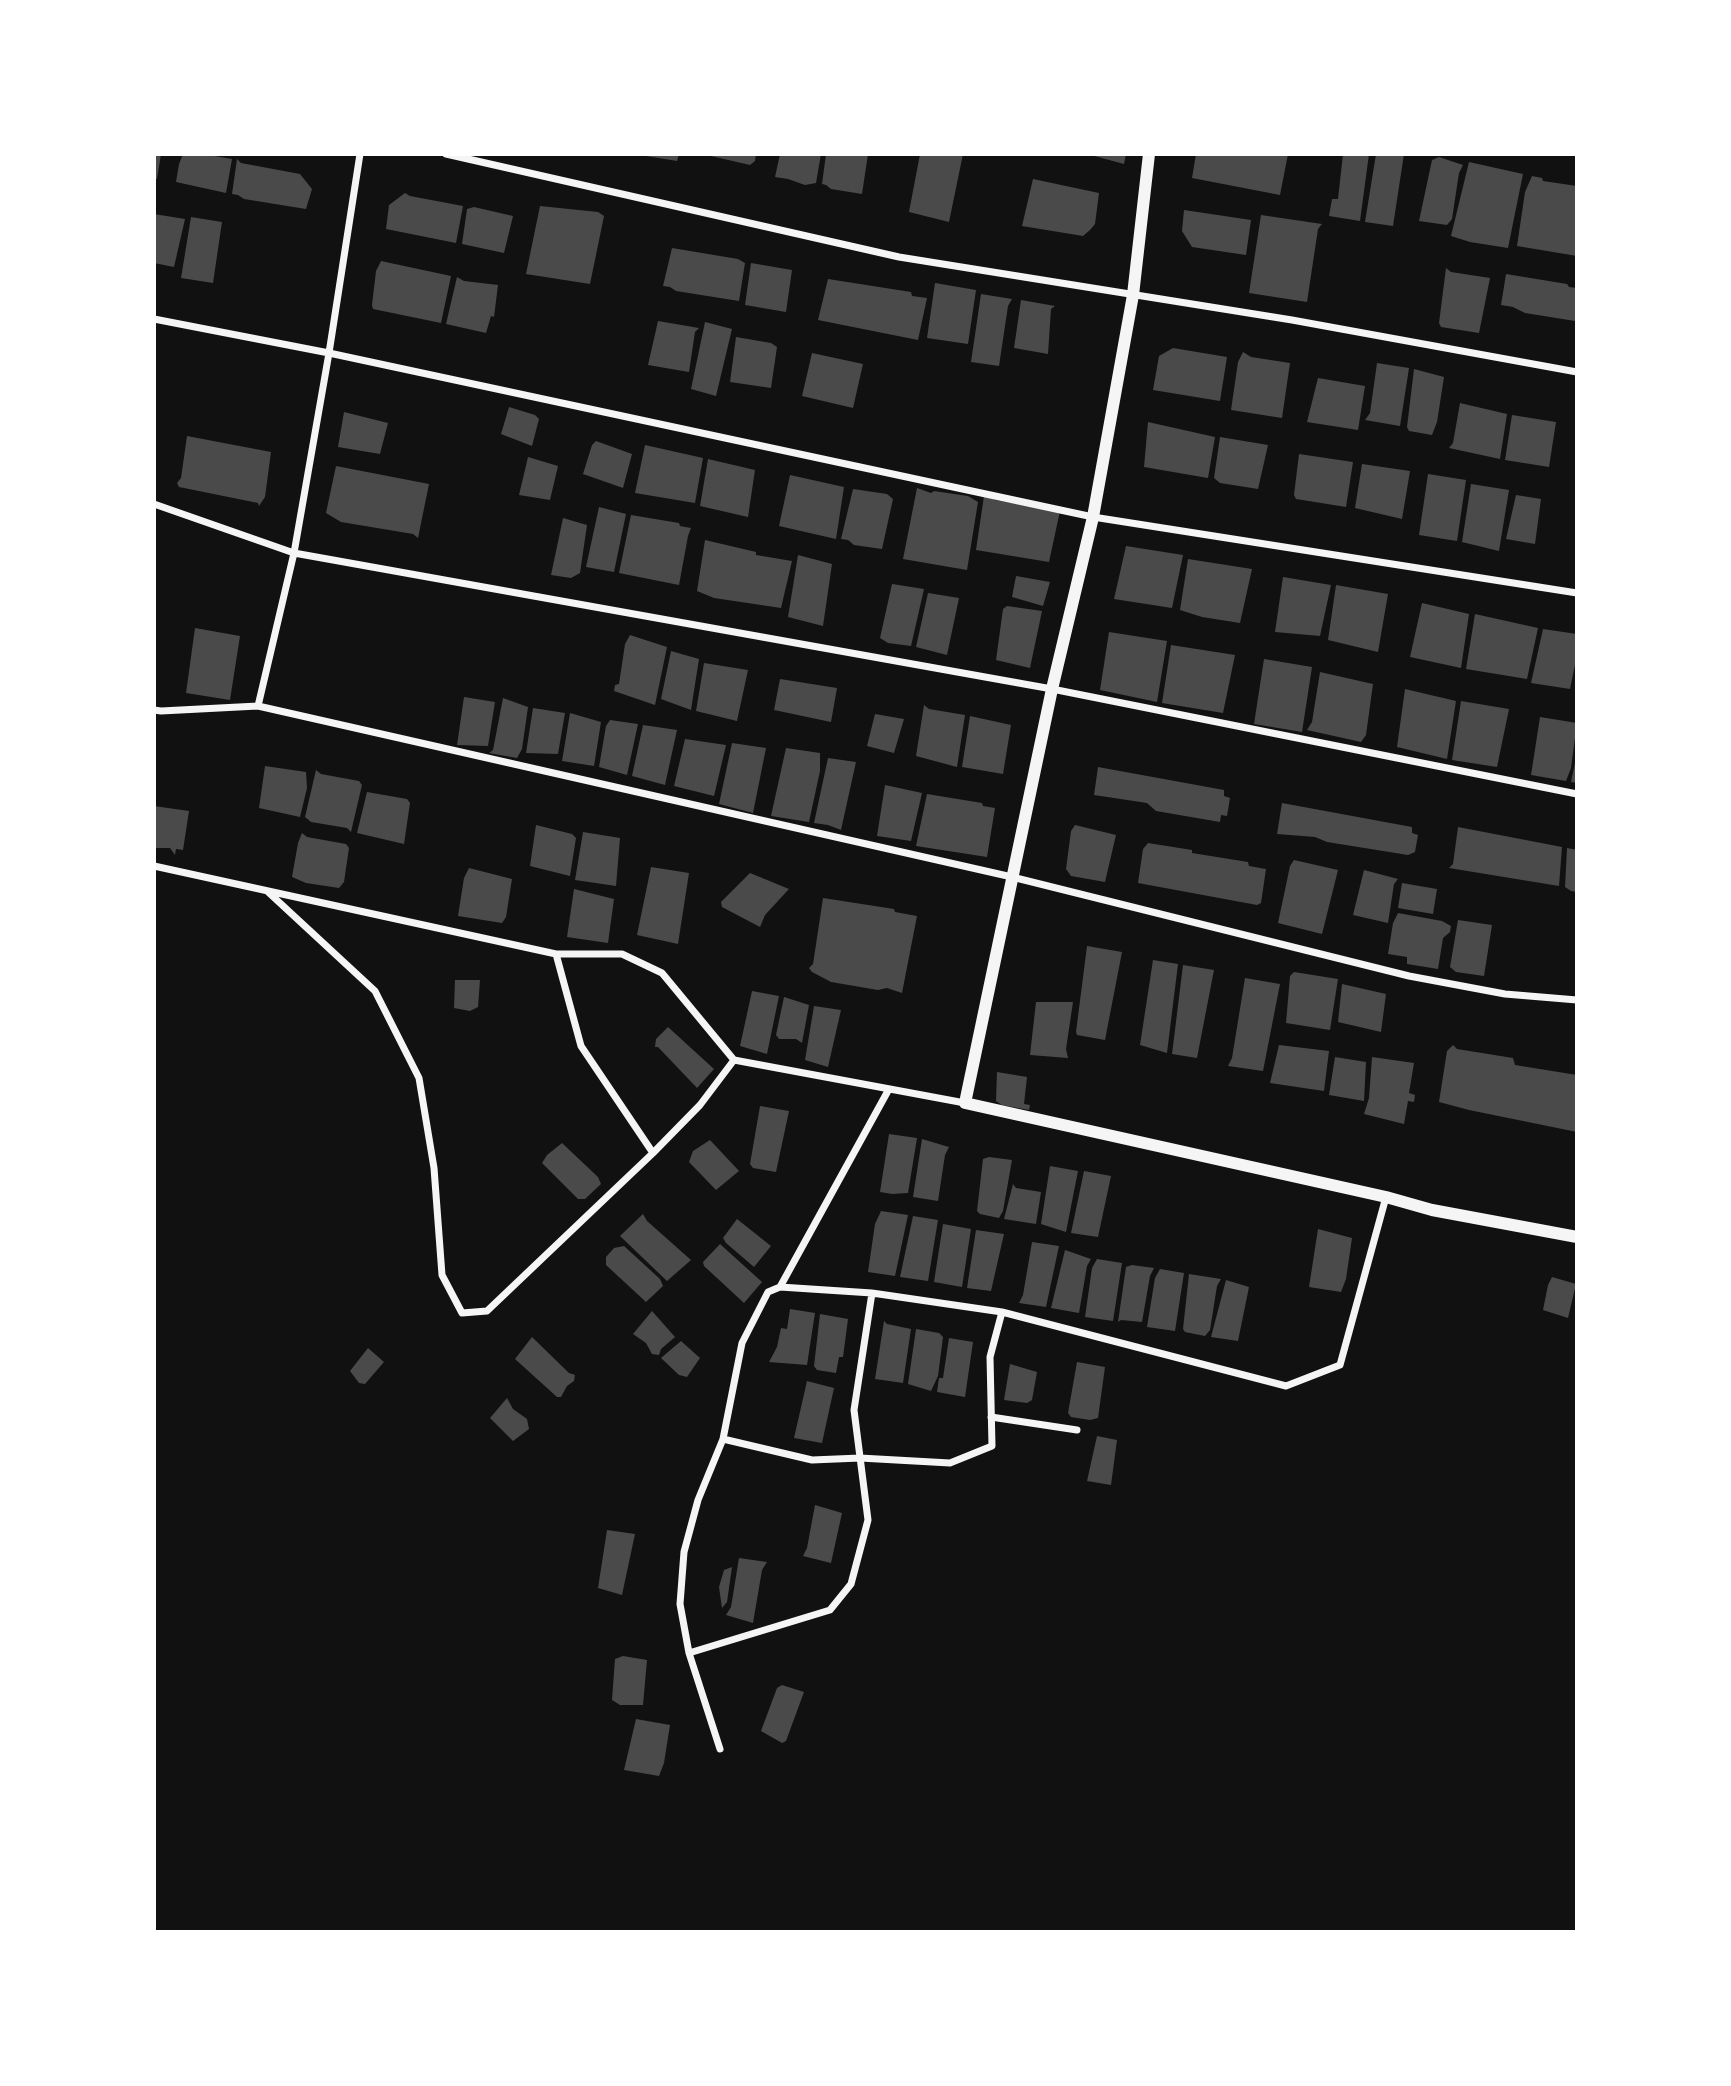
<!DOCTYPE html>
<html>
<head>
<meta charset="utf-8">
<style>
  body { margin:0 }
  #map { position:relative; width:1731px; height:2086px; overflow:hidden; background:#111; font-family:"Sofia Sans Condensed",sans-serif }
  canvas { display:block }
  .frame { position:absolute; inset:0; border:156px solid #fff; pointer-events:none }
</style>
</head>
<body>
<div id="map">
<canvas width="1731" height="2086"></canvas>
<div class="frame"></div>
</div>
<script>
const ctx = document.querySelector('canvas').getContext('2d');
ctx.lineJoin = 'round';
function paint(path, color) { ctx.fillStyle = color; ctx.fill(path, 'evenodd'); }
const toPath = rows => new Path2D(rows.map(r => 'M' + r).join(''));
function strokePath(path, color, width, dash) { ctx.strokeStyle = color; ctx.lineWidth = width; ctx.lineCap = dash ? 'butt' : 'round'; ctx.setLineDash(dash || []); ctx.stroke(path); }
paint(toPath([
  [154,154,161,154,157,179,154,179],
  [183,154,203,154,232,159,226,193,176,182,179,164],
  [640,154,679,154,677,161,640,155],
  [702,154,756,154,755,161,750,165],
  [780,154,821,154,816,183,805,185,788,179,775,177],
  [826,154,868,154,862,194,831,189,826,185,822,184],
  [920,154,963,154,949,222,909,212],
  [1087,154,1126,154,1124,164],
  [1196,154,1288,154,1280,195,1192,178],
  [1343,154,1369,154,1360,221,1329,216,1332,199,1338,199],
  [1376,154,1404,154,1393,226,1365,222],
  [1439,157,1463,165,1459,173,1452,219,1447,225,1419,221,1432,160],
  [237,159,241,163,300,174,312,189,306,209,244,199,238,195,232,194],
  [1469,162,1523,174,1508,248,1470,242,1451,236],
  [1532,176,1542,178,1543,181,1577,186,1577,256,1517,246,1525,192],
  [1033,179,1099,193,1095,224,1090,230,1083,236,1022,226],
  [405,193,410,196,463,206,456,243,386,229,389,205],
  [540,206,598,212,604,216,590,284,526,274],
  [474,207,513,216,504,253,462,244,467,209],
  [1184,210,1251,220,1246,255,1192,247,1182,231],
  [154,214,185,219,174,267,154,263],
  [1261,215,1322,224,1318,229,1307,302,1249,293],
  [191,217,222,222,213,283,181,278],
  [672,248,738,259,745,263,739,301,676,291,670,287,663,286],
  [381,261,451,276,441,323,373,309,372,305,376,271],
  [751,263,792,270,786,312,745,305],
  [1446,268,1451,272,1490,278,1479,333,1441,327,1439,323],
  [1506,274,1567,284,1569,287,1577,288,1575,321,1525,313,1513,307,1501,305],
  [457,277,464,281,498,285,494,317,491,316,486,333,446,324],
  [828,279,911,292,912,296,927,298,918,340,818,320],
  [935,283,976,290,968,344,927,338],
  [981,294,1012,299,1008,306,999,366,971,362],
  [1021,300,1055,306,1051,309,1048,354,1014,348],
  [658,321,699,328,695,332,689,372,648,365],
  [705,322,732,329,716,396,691,389],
  [736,337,771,343,777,347,771,388,730,382],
  [1173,348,1227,357,1220,401,1153,390,1159,356],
  [1243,352,1251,357,1290,363,1282,418,1231,410,1238,362],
  [812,353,863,364,853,408,802,396],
  [1377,363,1409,368,1400,426,1365,420,1370,413],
  [1414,369,1444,377,1437,422,1432,435,1409,431,1407,427],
  [1318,378,1365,386,1358,430,1307,422],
  [1460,403,1507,414,1500,459,1449,448,1453,443],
  [509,407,535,415,539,419,532,446,501,434],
  [344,412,388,423,380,454,338,447],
  [1512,415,1556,422,1549,467,1505,460],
  [1148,422,1215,437,1208,478,1144,467],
  [187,436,271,452,265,497,259,506,258,503,179,487,177,483,181,478],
  [1220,437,1268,445,1258,489,1220,483,1214,478],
  [596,441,632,454,623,488,583,474,592,445],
  [645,445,703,458,695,503,635,493],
  [1299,454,1353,462,1346,507,1296,499,1294,495],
  [528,457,558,466,550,500,519,495],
  [708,459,755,470,748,517,700,506],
  [1362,464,1410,471,1402,519,1355,508],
  [336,466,429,484,418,538,413,534,341,522,326,513],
  [1428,474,1466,480,1457,541,1419,535],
  [790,475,844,487,836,539,779,526],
  [1471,484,1509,490,1499,551,1462,542],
  [917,488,931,493,934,491,968,496,978,502,967,570,903,559],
  [853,489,887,494,893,499,882,549,854,545,848,540,841,539],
  [1516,495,1541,499,1535,544,1506,539],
  [984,496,994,497,995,500,1060,511,1049,562,976,550],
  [599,507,626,514,614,572,586,567],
  [631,515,679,523,680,526,691,528,688,536,679,585,619,573],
  [563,518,587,525,580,573,571,578,551,575],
  [705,540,756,552,756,555,792,561,781,608,714,598,697,591],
  [1126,546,1183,555,1172,608,1114,599],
  [798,555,832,564,823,626,788,617],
  [1188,559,1252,569,1240,623,1202,617,1180,610],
  [1016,576,1050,582,1043,606,1012,597],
  [1283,577,1331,585,1320,636,1275,632],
  [892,584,924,589,911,646,888,643,880,638],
  [1336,585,1388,594,1378,652,1328,640],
  [928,593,959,598,947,655,916,647],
  [1422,603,1469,614,1461,668,1410,657],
  [1007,606,1042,611,1030,668,996,660,1003,609],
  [1475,614,1538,628,1527,679,1466,669],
  [195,628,240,636,230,700,186,693],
  [1543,629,1577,634,1577,655,1570,689,1531,683],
  [1109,632,1167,641,1157,702,1100,690],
  [630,635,667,647,655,705,614,691,615,685,619,684,625,644],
  [1171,645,1235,655,1223,713,1162,703],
  [671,651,699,659,691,710,661,699],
  [1264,659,1312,667,1302,732,1254,724],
  [704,663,748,670,737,721,696,711],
  [1320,672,1373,684,1366,735,1361,742,1307,730,1312,722],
  [780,679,837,688,831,722,774,710],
  [1405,689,1456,701,1447,759,1397,747],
  [464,697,495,702,488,746,457,745],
  [503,698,528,707,522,749,517,758,489,753,493,750],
  [1461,701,1509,709,1497,767,1452,760],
  [924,705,929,709,965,715,957,767,916,756],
  [533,708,565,713,558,754,526,753],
  [570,713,601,722,594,766,562,761],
  [875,714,904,719,894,753,867,746],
  [970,716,1011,725,1003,774,962,767],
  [1540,717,1577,723,1571,768,1566,781,1531,775],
  [610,720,638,724,627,775,599,767,606,726],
  [643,725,677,730,665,785,632,776],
  [685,739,726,745,714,796,674,786],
  [732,743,766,748,753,813,719,804],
  [786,748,820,753,820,771,809,822,771,816],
  [828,758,856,762,841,830,828,825,814,823],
  [1576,758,1577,758,1577,783,1571,782],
  [265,766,306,772,307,788,300,817,259,808],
  [1098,767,1224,790,1224,796,1230,798,1227,816,1221,815,1220,822,1156,811,1147,803,1094,795],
  [316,770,321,774,359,781,362,785,351,832,347,828,311,822,305,817],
  [885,785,922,793,911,841,877,836],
  [367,792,407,799,410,803,404,844,357,833],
  [927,794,982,803,983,806,995,808,987,857,916,846],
  [1282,803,1412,827,1412,833,1418,835,1415,852,1408,855,1327,842,1315,837,1277,834],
  [154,806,189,811,183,850,176,849,175,855,170,848,154,848],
  [536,825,572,834,576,838,570,876,530,866],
  [1075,825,1116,835,1105,882,1071,876,1066,869,1071,831],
  [1458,827,1562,847,1559,886,1449,868,1453,864],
  [583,832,620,838,616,886,575,880],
  [302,833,307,837,346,844,349,848,344,882,339,888,306,883,292,877,298,843],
  [1148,843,1192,850,1192,853,1248,862,1249,866,1266,869,1261,903,1257,905,1138,883,1143,849],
  [1567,848,1577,850,1577,892,1571,891,1565,887],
  [1294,860,1338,870,1322,934,1278,923,1290,866],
  [651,867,689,873,678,944,637,935],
  [469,868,512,879,506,917,502,923,458,916,464,878],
  [1364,870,1398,879,1394,884,1388,923,1353,915],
  [750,873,789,889,765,915,760,927,722,907,721,902],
  [1402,883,1437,889,1433,914,1398,908],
  [574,889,614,899,608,943,567,937],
  [823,898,894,909,895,912,917,916,902,993,887,988,878,990,831,982,812,972,809,968,813,964],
  [1398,913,1442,921,1451,926,1450,932,1443,938,1438,969,1407,964,1407,957,1388,954,1393,923],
  [1458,920,1492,925,1484,976,1456,972,1450,967],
  [1087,946,1122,952,1105,1040,1077,1035,1076,1032],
  [1153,960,1178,964,1167,1053,1140,1045],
  [1183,965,1214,970,1197,1058,1172,1054],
  [1294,972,1338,979,1330,1030,1286,1023,1290,976],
  [1245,978,1280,984,1263,1071,1228,1066,1232,1058],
  [455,980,480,980,478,1007,470,1011,454,1008],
  [1342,984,1386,994,1381,1032,1338,1022],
  [752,991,779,996,767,1054,740,1046],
  [784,997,809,1005,802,1043,796,1039,779,1039,776,1035],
  [1036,1002,1073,1002,1066,1049,1068,1058,1030,1055],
  [814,1006,841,1010,828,1067,805,1060],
  [668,1027,714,1069,697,1088,658,1047,655,1047,656,1039],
  [1279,1045,1329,1051,1324,1091,1270,1083],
  [1453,1045,1457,1049,1513,1058,1515,1065,1577,1075,1577,1132,1469,1110,1439,1102,1447,1051],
  [1335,1057,1366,1062,1364,1101,1329,1095],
  [1372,1057,1414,1063,1409,1093,1415,1095,1414,1102,1408,1101,1404,1124,1364,1114,1369,1098],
  [997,1072,1027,1077,1024,1104,1030,1105,1029,1110,1002,1105,996,1101],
  [760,1106,789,1111,776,1172,753,1168,750,1164],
  [889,1134,917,1138,908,1193,892,1194,880,1192],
  [922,1139,949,1147,945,1155,938,1201,913,1197],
  [710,1140,739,1171,716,1190,689,1162,693,1151],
  [562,1143,598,1177,601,1184,585,1199,578,1199,542,1163,547,1155],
  [989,1157,1012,1160,1003,1211,999,1218,980,1214,977,1211,983,1159],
  [1050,1166,1078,1171,1066,1232,1041,1224],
  [1084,1171,1111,1176,1098,1237,1071,1233],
  [1013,1184,1016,1188,1041,1192,1036,1224,1004,1219],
  [881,1211,908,1215,895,1276,868,1272,875,1224],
  [643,1214,647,1221,691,1260,667,1281,620,1236],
  [913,1216,938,1220,928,1281,900,1277],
  [737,1219,771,1246,754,1267,726,1243,723,1238],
  [943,1224,971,1229,962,1287,934,1282],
  [1318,1229,1352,1238,1346,1279,1341,1292,1309,1287],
  [976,1230,1004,1234,991,1291,967,1288],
  [1032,1242,1059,1246,1046,1307,1019,1303,1023,1295],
  [720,1244,762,1282,744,1303,704,1266,703,1262],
  [624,1246,660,1279,663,1286,646,1302,606,1265,606,1257,614,1248],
  [1065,1250,1091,1259,1087,1266,1079,1313,1051,1308],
  [1097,1259,1122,1263,1113,1321,1085,1317,1092,1268],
  [1132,1265,1154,1268,1150,1276,1142,1322,1121,1320,1118,1322,1126,1267],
  [1160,1269,1184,1273,1175,1331,1147,1327,1155,1278],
  [1189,1274,1221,1279,1217,1286,1210,1330,1205,1336,1185,1332,1183,1329],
  [1552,1277,1576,1284,1568,1318,1543,1310,1548,1285],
  [1226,1280,1249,1287,1238,1341,1211,1337],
  [790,1309,815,1313,807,1365,769,1362,777,1347,781,1328,787,1329],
  [652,1311,675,1337,661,1349,659,1355,652,1354,646,1343,633,1334],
  [820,1314,848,1319,843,1357,839,1357,836,1373,817,1370,814,1366],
  [884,1321,887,1324,911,1329,903,1383,875,1379],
  [916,1329,939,1333,943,1337,938,1376,931,1391,908,1384],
  [532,1337,569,1373,575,1375,574,1381,567,1386,561,1397,557,1397,515,1359],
  [949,1338,973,1342,965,1397,937,1392,939,1378,943,1378],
  [681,1341,700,1358,687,1377,679,1375,661,1358],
  [368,1348,384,1362,365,1384,359,1383,350,1371],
  [1077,1362,1105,1367,1098,1418,1090,1420,1071,1417,1068,1413],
  [1010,1364,1037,1372,1032,1400,1027,1403,1004,1400],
  [807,1381,834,1388,822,1443,794,1438],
  [507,1398,513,1409,527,1419,529,1429,513,1441,490,1418],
  [1097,1436,1117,1440,1111,1485,1087,1481],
  [815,1505,842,1513,831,1563,803,1556,807,1548],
  [607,1530,635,1534,622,1595,598,1588],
  [739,1558,767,1562,762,1570,753,1623,726,1615,731,1607],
  [732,1567,727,1602,722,1608,719,1587,724,1570],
  [623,1656,647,1660,643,1705,620,1705,612,1700,615,1659],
  [782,1685,804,1692,786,1741,782,1743,761,1731,777,1688],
  [636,1719,670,1725,664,1763,659,1776,624,1770]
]), '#4a4a4a');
strokePath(toPath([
  [446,154,899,257,1292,320,1577,372],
  [154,319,329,353,1093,517,1577,593],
  [154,504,294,553,1052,689,1577,794],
  [258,706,294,553,329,353,360,154],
  [154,710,161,711,258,706,1012,877,1409,976,1505,994,1577,1000],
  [154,866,556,954,622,954,662,973,734,1060],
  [267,891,375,991,419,1078,434,1168,442,1275,462,1313,487,1311,653,1153,700,1105,734,1060,965,1103],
  [556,954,581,1046,653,1153],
  [780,1287,872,1293,1002,1312,1286,1386,1340,1365,1386,1197],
  [991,1417,1077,1430],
  [723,1439,812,1460,860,1458,950,1463,992,1446,990,1357,1002,1312],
  [689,1653,830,1610,851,1584,868,1520,854,1410,872,1293],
  [720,1749,689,1653,680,1604,684,1552,698,1500,723,1439,742,1343,768,1292,780,1287,889,1089]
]), '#f5f5f5', 7);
strokePath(toPath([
  [1149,154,1133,295,1093,517,1052,689,965,1103,1386,1197,1432,1210,1577,1237]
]), '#f5f5f5', 12);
</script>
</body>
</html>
